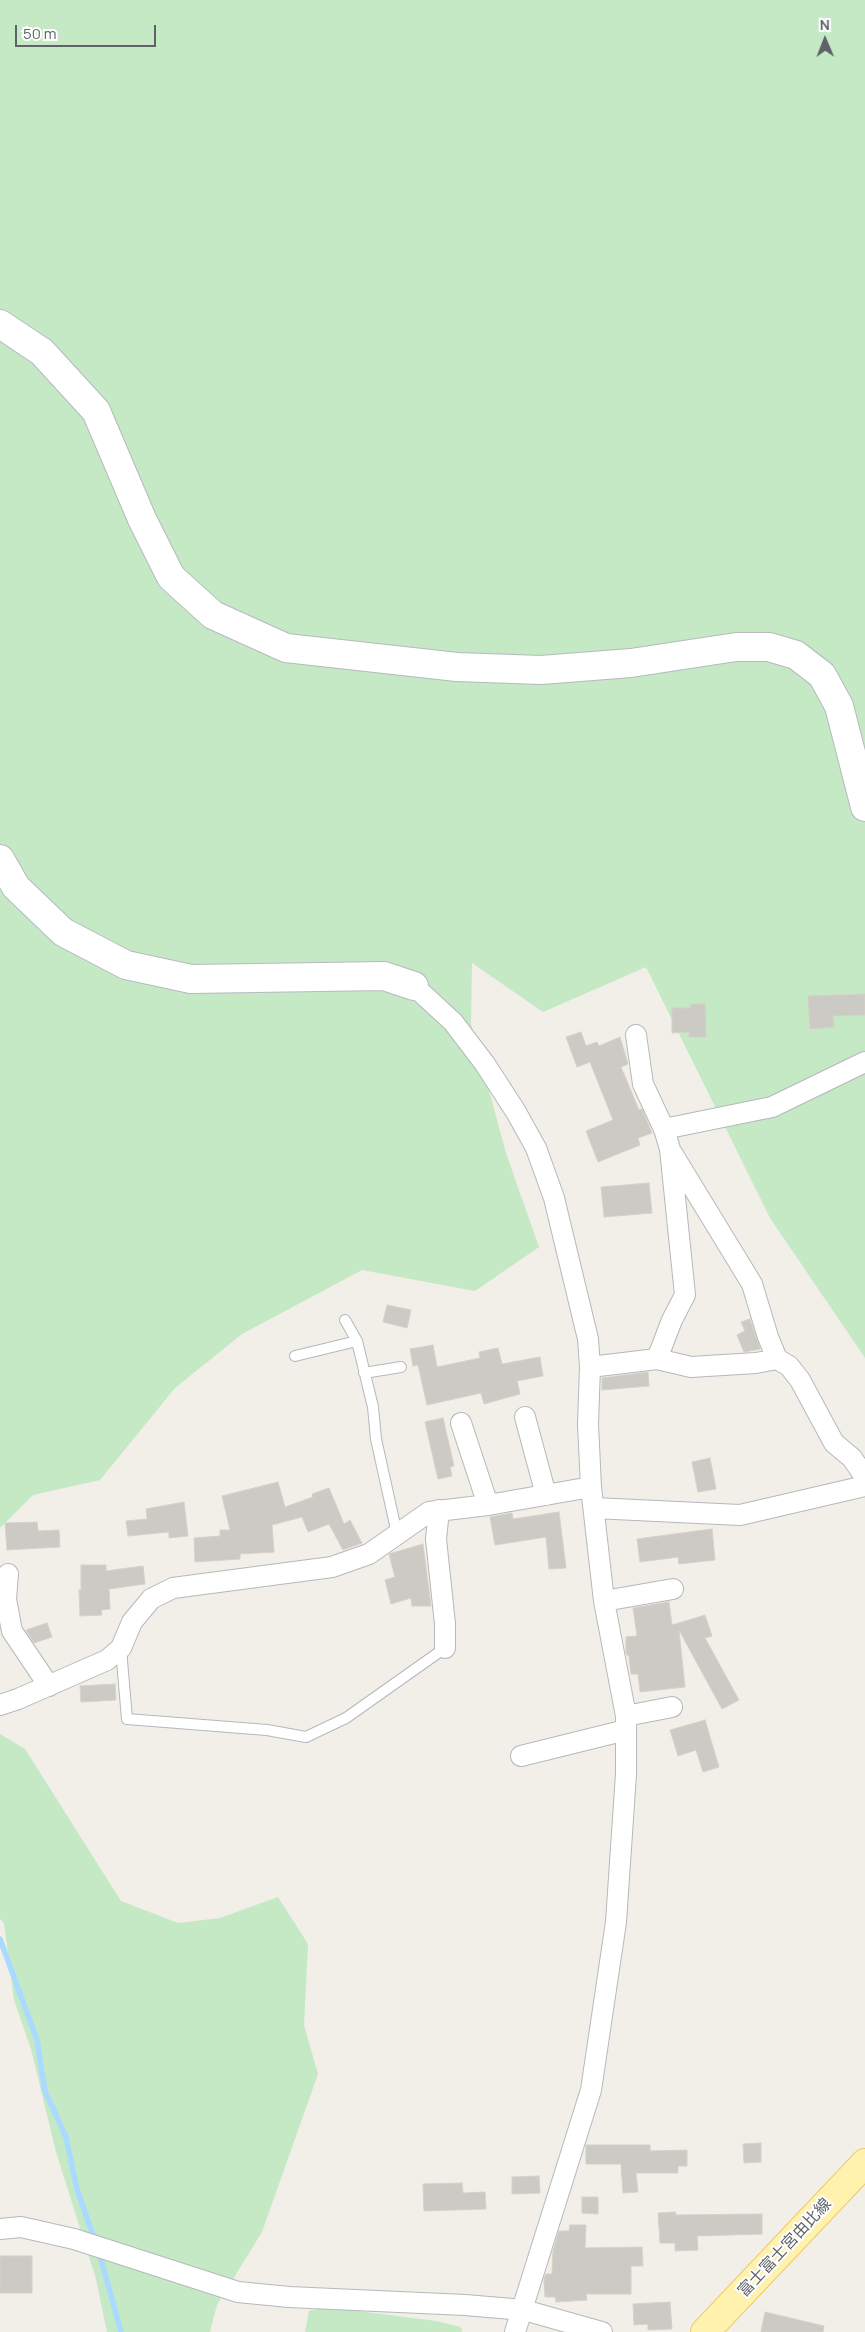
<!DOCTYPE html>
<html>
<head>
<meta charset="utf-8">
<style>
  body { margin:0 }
  #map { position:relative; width:865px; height:2332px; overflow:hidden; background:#f1efe8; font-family:Manrope,sans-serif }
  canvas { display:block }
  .north { position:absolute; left:800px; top:15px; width:50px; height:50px; -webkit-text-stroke:4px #fff; paint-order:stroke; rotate:359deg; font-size:14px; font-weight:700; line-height:20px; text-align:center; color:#5f6368 }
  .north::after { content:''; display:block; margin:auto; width:18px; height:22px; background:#5f6368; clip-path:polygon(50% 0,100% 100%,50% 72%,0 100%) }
  .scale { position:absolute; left:15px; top:25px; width:141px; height:22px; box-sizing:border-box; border:2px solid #5f6368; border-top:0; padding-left:6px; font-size:15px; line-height:18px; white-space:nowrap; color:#5f6368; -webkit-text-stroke:4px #fff; paint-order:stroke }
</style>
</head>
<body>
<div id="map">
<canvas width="865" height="2332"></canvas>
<div class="north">N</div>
<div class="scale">50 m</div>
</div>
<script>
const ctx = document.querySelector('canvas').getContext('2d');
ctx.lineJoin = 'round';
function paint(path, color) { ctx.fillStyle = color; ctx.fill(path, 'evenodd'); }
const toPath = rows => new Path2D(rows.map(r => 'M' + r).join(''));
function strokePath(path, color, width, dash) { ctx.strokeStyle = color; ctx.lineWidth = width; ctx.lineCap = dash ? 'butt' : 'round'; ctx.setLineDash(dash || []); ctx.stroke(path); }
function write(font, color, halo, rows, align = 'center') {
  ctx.font = font + ' Manrope,"Noto Sans JP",sans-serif'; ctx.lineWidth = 4; ctx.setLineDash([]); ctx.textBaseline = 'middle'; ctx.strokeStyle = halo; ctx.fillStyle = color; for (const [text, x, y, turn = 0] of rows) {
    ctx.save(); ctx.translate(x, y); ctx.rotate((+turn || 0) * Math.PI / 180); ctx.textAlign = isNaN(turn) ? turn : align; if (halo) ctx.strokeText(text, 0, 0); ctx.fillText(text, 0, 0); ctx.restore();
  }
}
paint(toPath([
  [0,0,865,0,865,1358,770,1218,646,967,543,1012,472,963,471,1024,506,1153,539,1247,475,1291,362,1270,242,1334,175,1388,100,1480,33,1495,0,1528],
  [0,1734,25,1749,121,1901,178,1923,220,1918,278,1897,308,1944,304,2025,318,2074,262,2232,217,2305,210,2332,107,2332,96,2279,56,2152,31,2049,14,2000,4,1923,0,1919],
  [327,2307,436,2321,461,2327,462,2332,305,2332,309,2311]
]), '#c5e8c5');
strokePath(toPath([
  [0,1939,37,2040,45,2091,66,2137,77,2189,95,2241],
  [99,2252,121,2332]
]), '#aadaff', 5.5);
const building = toPath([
  [865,994,865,1015,833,1016,834,1027,810,1029,808,996,865,994],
  [691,1004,705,1004,706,1037,689,1037,689,1032,672,1033,672,1008,691,1008,691,1004],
  [581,1032,586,1046,597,1042,599,1046,620,1037,628,1064,621,1067,639,1110,642,1109,652,1133,638,1138,640,1145,598,1162,586,1131,613,1120,590,1062,577,1067,566,1037,581,1032],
  [649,1183,652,1213,604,1217,601,1187,649,1183],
  [387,1305,411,1310,407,1328,383,1322,387,1305],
  [750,1319,760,1349,744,1352,737,1335,745,1331,741,1322,750,1319],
  [433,1345,437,1367,480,1358,479,1352,498,1348,502,1364,540,1357,543,1376,517,1381,520,1394,484,1404,481,1393,427,1405,418,1365,413,1366,410,1349,433,1345],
  [648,1372,649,1386,602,1390,602,1378,648,1372],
  [443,1418,454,1466,450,1467,452,1476,438,1479,425,1422,443,1418],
  [710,1458,716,1489,698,1492,692,1462,710,1458],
  [278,1482,285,1507,313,1497,312,1494,329,1488,344,1524,350,1520,362,1543,343,1550,329,1524,308,1532,302,1517,272,1525,274,1552,240,1554,240,1559,195,1562,194,1538,220,1536,220,1530,230,1530,222,1496,278,1482],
  [184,1502,188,1536,169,1538,169,1532,128,1536,126,1521,147,1519,146,1509,184,1502],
  [559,1512,566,1568,549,1569,546,1537,495,1545,490,1517,512,1513,513,1519,559,1512],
  [37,1522,38,1531,59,1530,60,1547,7,1550,5,1523,37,1522],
  [712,1529,715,1560,679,1564,678,1557,640,1562,637,1539,712,1529],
  [423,1544,431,1606,412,1606,411,1598,391,1604,385,1580,395,1577,389,1554,423,1544],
  [81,1565,106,1565,106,1571,143,1566,145,1584,109,1589,110,1609,101,1610,102,1615,80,1616,79,1590,81,1590,81,1565],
  [669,1602,672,1625,705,1615,712,1636,705,1638,739,1700,722,1709,679,1630,685,1687,640,1692,638,1674,631,1674,629,1656,626,1654,626,1637,637,1636,633,1608,669,1602],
  [47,1623,52,1637,34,1643,26,1630,47,1623],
  [115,1684,116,1700,81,1702,80,1686,115,1684],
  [705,1720,719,1767,703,1772,696,1750,678,1756,670,1730,705,1720],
  [761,2143,761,2162,744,2163,743,2144,761,2143],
  [586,2145,650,2145,650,2151,687,2150,687,2166,678,2166,678,2173,636,2173,638,2192,623,2193,621,2164,586,2164,586,2145],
  [539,2176,540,2193,512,2194,512,2177,539,2176],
  [462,2183,463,2193,485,2192,486,2209,424,2211,423,2184,462,2183],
  [582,2197,598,2197,598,2214,582,2213,582,2197],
  [675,2212,676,2215,762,2214,762,2234,697,2236,698,2250,675,2251,675,2243,660,2243,658,2213,675,2212],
  [570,2225,586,2225,585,2248,642,2247,643,2266,631,2266,631,2294,586,2294,587,2300,556,2302,555,2297,545,2297,544,2279,546,2274,552,2274,553,2251,559,2231,569,2231,570,2225],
  [0,2256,32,2256,32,2293,0,2293,0,2256],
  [670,2302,672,2329,648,2330,648,2324,634,2325,633,2304,670,2302],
  [765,2312,824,2326,823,2332,761,2332,765,2312]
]);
paint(building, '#cccac5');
strokePath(building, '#d6d1c6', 1);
const lane = toPath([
  [345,1320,357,1341,373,1407,376,1439,397,1534],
  [295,1356,357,1341],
  [364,1373,401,1367],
  [121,1649,127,1719,267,1730,306,1737,346,1718,445,1648]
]);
const street = toPath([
  [414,986,453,1022,485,1064,516,1112,536,1148,554,1198,588,1339,590,1367,588,1424,591,1487,604,1601,626,1716,626,1774,616,1922,591,2090,515,2332],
  [664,1129,772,1107,865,1062],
  [672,1153,752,1284,768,1337,777,1359,789,1366,800,1380,834,1443,852,1458,865,1477],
  [657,1359,691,1367,756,1363,777,1359],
  [590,1367,657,1359,672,1320,685,1295,670,1149,664,1129,643,1084,636,1035],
  [525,1417,546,1495],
  [461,1423,488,1505],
  [594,1508,740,1515,865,1486],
  [439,1510,436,1539,445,1624,445,1648],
  [8,1574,6,1599,12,1631,49,1686],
  [604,1601,673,1589],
  [0,1705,18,1699,107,1660,121,1648,132,1622,151,1599,173,1588,332,1567,369,1554,429,1512,488,1505,591,1487],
  [626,1716,672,1707],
  [521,1756,626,1730],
  [0,2229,21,2227,74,2239,238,2292,289,2297,465,2305,524,2310,602,2332]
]);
const secondary = toPath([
  [0,324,42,352,96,411,142,519,171,577,213,615,286,648,457,667,541,670,631,663,736,647,769,647,796,655,822,675,839,706,865,807],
  [0,859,16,887,63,932,126,965,191,979,384,976,414,986]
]);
const primary = toPath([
  [705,2332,865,2163]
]);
strokePath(lane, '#b5b8bc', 12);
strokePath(street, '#b5b8bc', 22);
strokePath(secondary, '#b6babf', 30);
strokePath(primary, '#f2c960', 30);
strokePath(lane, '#fff', 10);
strokePath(street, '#fff', 20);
strokePath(secondary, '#fff', 28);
strokePath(primary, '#fff2af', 28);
write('16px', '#5f6368', '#fff', [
  ["富士富士宮由比線",785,2248,-47]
]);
</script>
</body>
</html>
